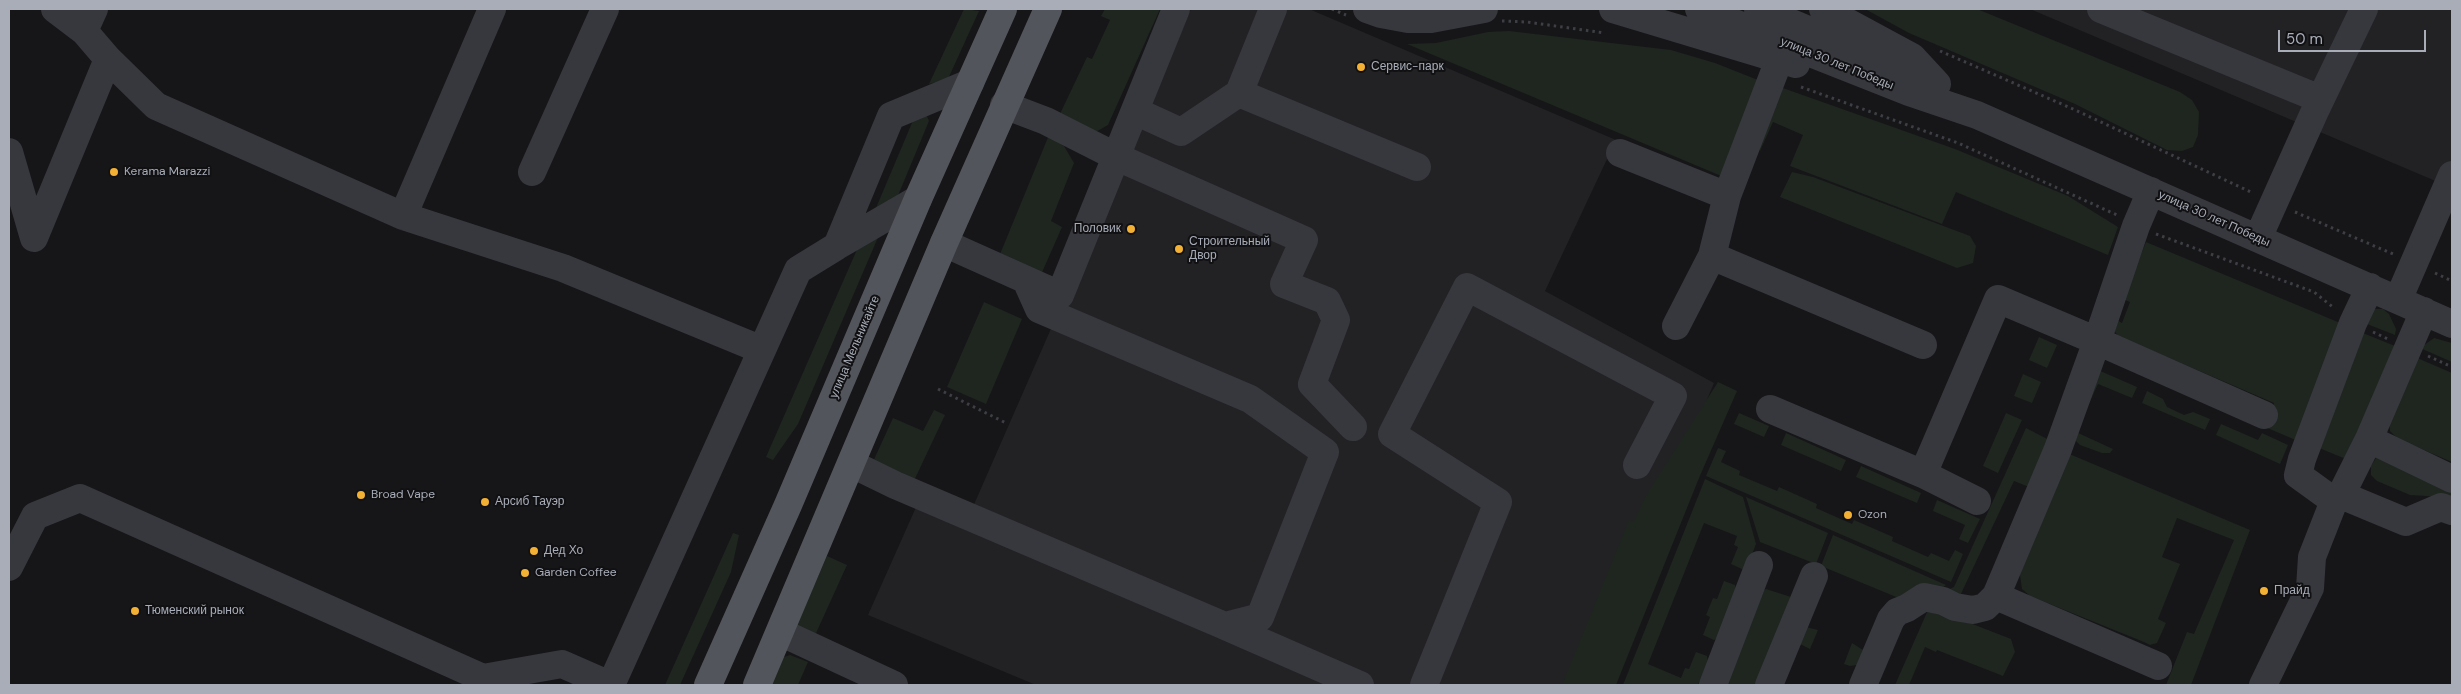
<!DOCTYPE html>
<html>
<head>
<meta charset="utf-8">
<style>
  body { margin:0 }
  #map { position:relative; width:2461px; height:694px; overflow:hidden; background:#161618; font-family:"DM Sans",sans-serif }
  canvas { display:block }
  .frame { position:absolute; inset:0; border:10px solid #a8adb8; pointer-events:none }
  .scale { position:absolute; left:2278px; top:30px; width:148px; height:22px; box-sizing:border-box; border:2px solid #a8adb8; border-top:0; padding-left:6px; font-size:15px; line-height:18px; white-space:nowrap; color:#a8adb8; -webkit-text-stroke:4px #111113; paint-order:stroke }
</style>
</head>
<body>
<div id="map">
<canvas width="2461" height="694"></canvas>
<div class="frame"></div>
<div class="scale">50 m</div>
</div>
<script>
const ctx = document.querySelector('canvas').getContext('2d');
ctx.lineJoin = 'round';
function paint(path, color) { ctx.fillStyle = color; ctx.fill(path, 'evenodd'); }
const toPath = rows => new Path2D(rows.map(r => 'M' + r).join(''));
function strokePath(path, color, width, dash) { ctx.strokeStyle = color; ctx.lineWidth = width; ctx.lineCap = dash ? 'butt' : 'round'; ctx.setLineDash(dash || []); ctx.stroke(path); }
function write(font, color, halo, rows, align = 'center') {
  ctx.font = font + ' "DM Sans",sans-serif'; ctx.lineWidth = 4; ctx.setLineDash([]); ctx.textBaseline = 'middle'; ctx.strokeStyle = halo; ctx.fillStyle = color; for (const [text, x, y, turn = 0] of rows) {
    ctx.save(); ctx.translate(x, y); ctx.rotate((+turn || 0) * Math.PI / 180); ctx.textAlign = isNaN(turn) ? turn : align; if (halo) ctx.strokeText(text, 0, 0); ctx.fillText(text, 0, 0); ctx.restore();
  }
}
paint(toPath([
  [1191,9,1309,9,1616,140,1545,291,1714,383,1587,685,1036,685,868,615,917,505,965,525],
  [2030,9,2452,9,2452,188]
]), '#222225');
paint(toPath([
  [964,9,979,11,948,79,929,84],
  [1105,9,1160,9,1108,125,1094,133,1059,116,1087,57,1092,59,1110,20,1101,16],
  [1865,9,1977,9,2180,92,2192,100,2199,112,2198,135,2193,147,2182,151,2167,150,2075,104,1909,33],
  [1509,31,1671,50,1715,63,1758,80,1726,178,1407,44,1436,43,1488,32],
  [1780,87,1955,149,2068,196,2118,227,2108,255,1956,192,1942,224,1790,166,1803,135,1773,122,1760,151,1759,143],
  [917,111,926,114,929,121,897,198,873,215],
  [1049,135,1064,146,1074,163,1051,221,1062,227,1040,277,998,259],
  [1792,172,1813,177,1970,236,1976,246,1973,263,1957,268,1780,197],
  [882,228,798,424,773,460,766,457,859,245],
  [2146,242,2345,325,2298,441,2265,427,2274,403,2118,336,2113,329,2115,319,2122,323,2130,302,2123,299],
  [984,302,1022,319,986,404,947,387],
  [2375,309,2383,309,2389,314,2396,329,2395,335,2362,322,2369,311],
  [2358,331,2395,346,2346,459,2319,448],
  [2039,337,2057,345,2047,368,2029,360],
  [2434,338,2452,343,2452,362,2420,348],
  [2415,357,2452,373,2452,462,2398,439,2390,431,2389,421],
  [2098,370,2137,387,2132,398,2098,384,2076,432,2113,449,2110,453,2102,453,2080,445,2074,439],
  [2023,374,2041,382,2032,403,2014,396],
  [1718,382,1737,391,1699,478,1616,685,1562,685,1629,520,1634,522,1645,497],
  [2147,391,2163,399,2167,407,2184,415,2193,412,2210,419,2205,430,2142,403],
  [934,410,945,415,912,485,871,466,893,418,923,431],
  [1739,413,1769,426,1764,437,1734,424],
  [2006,413,2022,420,1998,473,1983,466],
  [2221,424,2258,440,2262,433,2288,445,2280,464,2216,435],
  [2026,428,2053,442,2029,487,2014,481,1959,598,1943,592,1954,587],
  [1786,433,1846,460,1841,471,1781,445],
  [1718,448,1726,451,1721,462,1740,471,1739,475,1777,491,1779,487,1817,504,1816,508,1852,524,1854,520,1893,537,1892,541,1928,557,1931,553,1949,561,1955,550,1963,554,1951,582,1706,476],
  [2067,453,2250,530,2191,685,2166,685,2187,632,2194,634,2234,540,2177,518,2162,557,2180,564,2158,619,2166,623,2157,643,2150,645,2144,642,2030,596,2022,589,2019,569],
  [2384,455,2452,484,2452,500,2442,497,2410,495,2377,481,2371,475,2371,466,2376,458],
  [1861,466,1921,493,1917,503,1856,477],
  [1705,479,1743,497,1756,544,1747,567,1742,569,1731,564,1738,547,1734,545,1737,536,1704,523,1648,664,1681,678,1685,668,1689,669,1696,652,1707,656,1708,663,1698,685,1623,685],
  [1746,497,1828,533,1816,564,1760,542],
  [1937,500,1980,519,1968,543,1959,539,1965,525,1933,511],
  [733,533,739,535,731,572,680,685,665,685],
  [1833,535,1946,585,1939,590,1906,601,1821,566],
  [827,556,847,565,812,642,793,633],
  [1724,581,1735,585,1737,592,1718,638,1714,640,1703,635,1710,617,1706,615,1713,598,1717,599],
  [1766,589,1791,597,1756,685,1719,685,1757,594],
  [1928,610,1952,616,2011,639,2015,652,2003,676,1937,650,1936,652,1925,647,1909,685,1895,685],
  [1802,626,1818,630,1810,649,1796,642],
  [1852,643,1863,650,1857,665,1850,666,1844,664],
  [790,655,808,662,798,685,770,685,781,658]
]), '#1e261f');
strokePath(toPath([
  [1332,9,1346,15],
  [1502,21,1527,22,1605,33],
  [1940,51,2073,109,2253,193],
  [1801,87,1958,143,2117,215],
  [2295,212,2393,254],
  [2156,234,2314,292,2334,308],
  [2435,273,2452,281],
  [2373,332,2388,339],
  [2428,356,2452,367],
  [938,389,1006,423]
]), '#3d3f44', 3, [2.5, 4]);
strokePath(toPath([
  [55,9,84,31,108,59,156,106,403,216,492,9],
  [1273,9,1239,93,1417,167],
  [1367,9,1381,14,1408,19,1431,19,1484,9],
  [1613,9,1796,64],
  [1699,9,1909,92,1977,115,2452,324],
  [1758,9,1913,74],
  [1823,9,1912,57,1937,84],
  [2101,9,2320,99],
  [84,31,94,9],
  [1779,60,1727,196,1712,256,1923,345],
  [1004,105,1046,121,1117,157,1304,240,1284,284,1327,301,1336,320,1312,384,1353,427],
  [1135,111,1181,132,1239,93],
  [9,152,34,238,108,59],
  [1620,153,1727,196],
  [532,172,605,9],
  [403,216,563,268,762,350],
  [2258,238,2314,113,2364,9],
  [944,243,1060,295,1176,9],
  [837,246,918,199],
  [2398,300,2452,175],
  [1676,326,1712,256],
  [1770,409,1923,474,1998,299,2097,341,2136,226,2151,191],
  [2369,439,2452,479],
  [852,464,895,485,1225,626,1260,617,1325,452,1250,399,1039,309,1026,280],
  [1923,474,1977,501],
  [2341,495,2406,522,2441,507,2452,511],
  [2334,501,2341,495,2369,439,2424,311],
  [9,567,35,516,80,498,483,678,488,685],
  [1996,596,2158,666],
  [1225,626,1360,685],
  [780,632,894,685],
  [483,678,562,664,610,685],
  [611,685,798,270,837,246,891,116,970,83],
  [1424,685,1498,502,1392,434,1467,287,1673,396,1637,465],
  [1713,685,1759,565],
  [1769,685,1814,576],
  [1863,685,1891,619,1897,612,1907,608,1924,597,1943,601,1955,607,1973,610,1985,607,1996,596,2058,449,2097,341,2264,415],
  [2263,685,2310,588,2312,557,2334,501,2298,475,2302,459,2353,323,2370,287]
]), '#37383d', 28);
strokePath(toPath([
  [708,685,788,505,918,199,1003,9],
  [757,685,944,243,1048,9]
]), '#53555c', 28);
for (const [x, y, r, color] of [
  [1361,67,5,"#f2b134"],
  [114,172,5,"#f2b134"],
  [1131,229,5,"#f2b134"],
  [1179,249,5,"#f2b134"],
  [361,495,5,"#f2b134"],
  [485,502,5,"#f2b134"],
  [1848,515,5,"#f2b134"],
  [534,551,5,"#f2b134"],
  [525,573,5,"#f2b134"],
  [2264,591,5,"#f2b134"],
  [135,611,5,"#f2b134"]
]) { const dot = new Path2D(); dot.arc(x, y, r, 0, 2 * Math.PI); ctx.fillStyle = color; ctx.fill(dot); strokePath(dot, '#111113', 2); }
write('12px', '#a8adb8', '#111113', [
  ["улица 30 лет Победы",1837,64,22],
  ["улица 30 лет Победы",2214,219,24],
  ["улица Мельникайте",855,347,-67]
]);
write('12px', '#a8adb8', '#111113', [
  ["Сервис-парк",1371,67],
  ["Kerama Marazzi",124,172],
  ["Половик",1121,229,"right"],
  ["Строительный",1189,242],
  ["Двор",1189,256],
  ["Broad Vape",371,495],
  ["Арсиб Тауэр",495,502],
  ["Ozon",1858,515],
  ["Дед Хо",544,551],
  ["Garden Coffee",535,573],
  ["Прайд",2274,591],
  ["Тюменский рынок",145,611]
], 'left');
</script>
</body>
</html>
